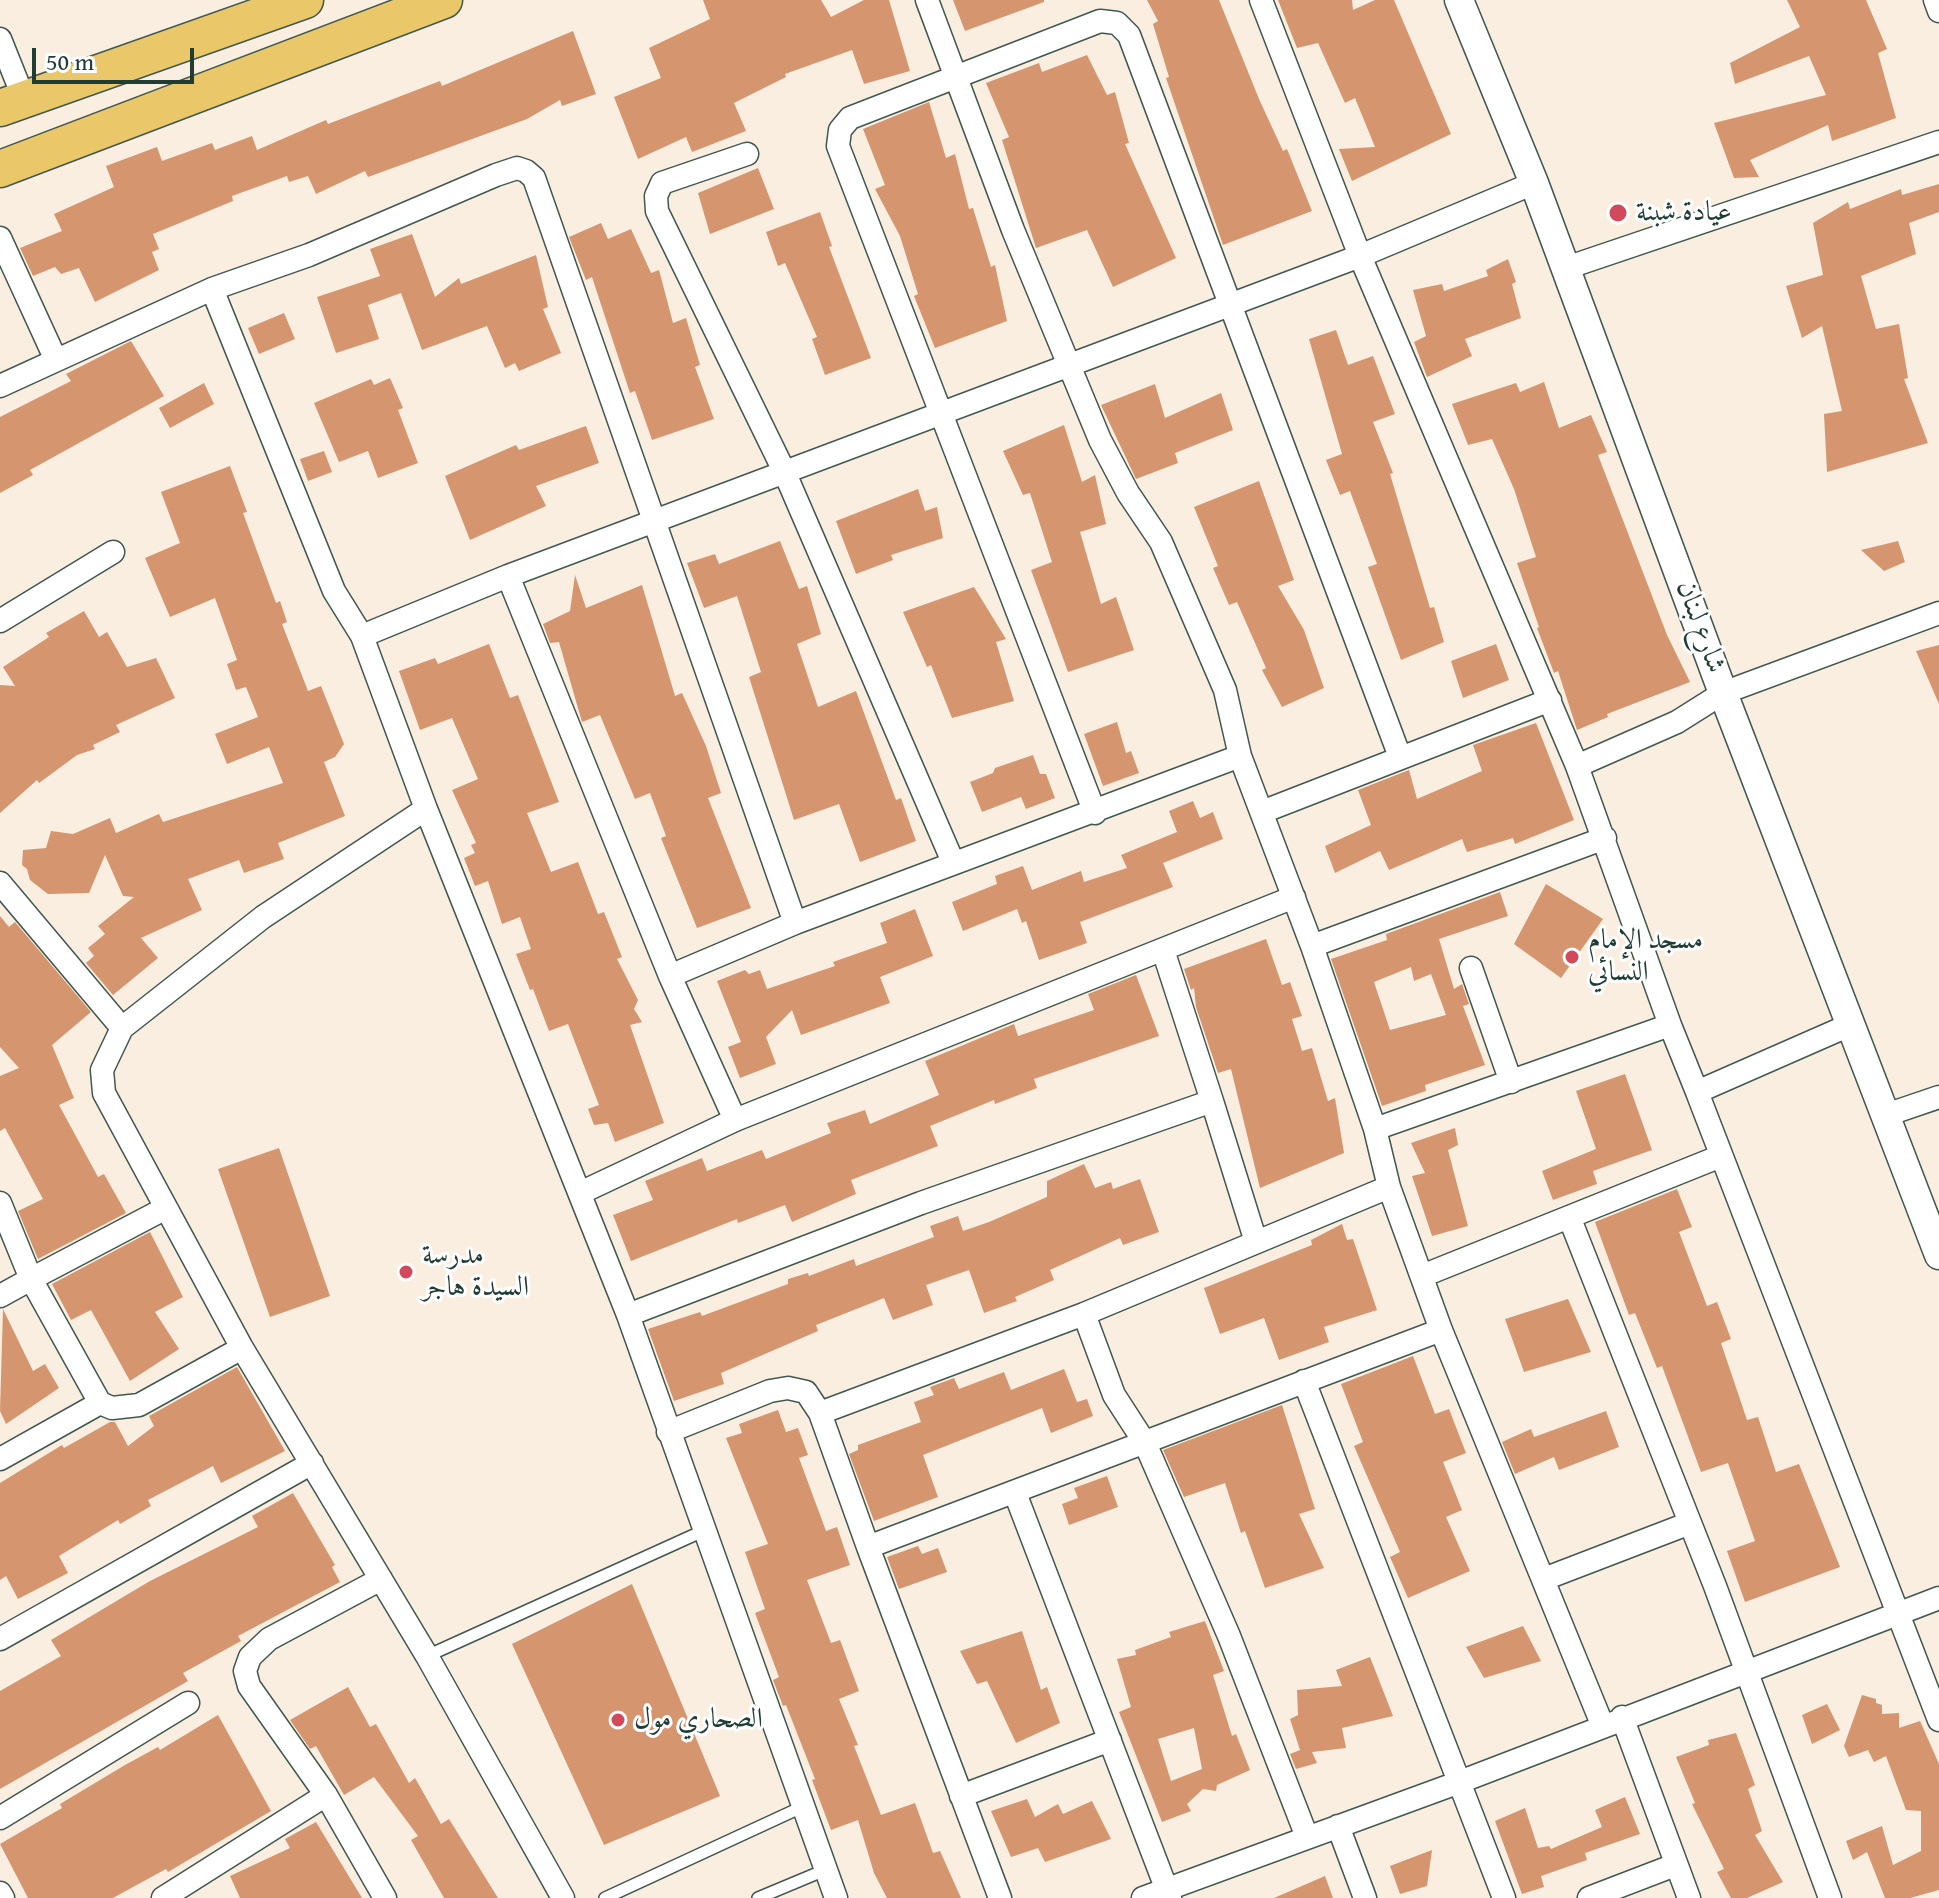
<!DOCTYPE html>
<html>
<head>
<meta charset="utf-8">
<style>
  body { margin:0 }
  #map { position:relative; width:1939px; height:1898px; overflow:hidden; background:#faeee1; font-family:"Gentium Book Plus",serif }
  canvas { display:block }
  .scale { position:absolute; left:32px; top:48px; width:162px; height:36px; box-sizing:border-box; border:4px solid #1f3d34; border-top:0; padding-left:10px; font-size:24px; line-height:28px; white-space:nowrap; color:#1f3d34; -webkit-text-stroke:6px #fff; paint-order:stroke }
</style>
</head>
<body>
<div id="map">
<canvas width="1939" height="1898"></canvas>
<div class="scale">50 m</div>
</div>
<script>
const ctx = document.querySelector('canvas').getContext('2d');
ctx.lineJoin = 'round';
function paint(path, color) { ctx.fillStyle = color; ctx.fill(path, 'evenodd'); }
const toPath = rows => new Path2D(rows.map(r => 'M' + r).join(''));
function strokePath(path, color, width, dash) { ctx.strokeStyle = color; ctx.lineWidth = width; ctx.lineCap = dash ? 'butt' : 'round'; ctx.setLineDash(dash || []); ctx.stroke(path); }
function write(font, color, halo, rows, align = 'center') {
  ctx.font = font + ' "Gentium Book Plus",Amiri,serif'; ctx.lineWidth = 6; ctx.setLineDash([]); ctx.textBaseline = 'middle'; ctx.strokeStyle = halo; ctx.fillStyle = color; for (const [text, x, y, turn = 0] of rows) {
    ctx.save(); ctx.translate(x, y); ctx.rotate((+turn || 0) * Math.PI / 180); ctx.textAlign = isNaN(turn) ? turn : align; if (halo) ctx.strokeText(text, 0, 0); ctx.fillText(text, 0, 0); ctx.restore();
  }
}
paint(toPath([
  [703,0,821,0,831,17,864,0,889,0,910,71,864,84,852,50,785,74,786,77,734,103,746,131,692,152,686,137,638,159,614,97,661,78,649,48,710,19],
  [953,0,1044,0,1044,2,965,31],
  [1147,0,1219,0,1259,99,1283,151,1287,149,1312,211,1223,245,1166,78,1169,77,1153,24,1158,21],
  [1278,0,1352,0,1353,10,1375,0,1394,0,1451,134,1352,181,1339,149,1375,147,1355,98,1345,103,1318,43,1297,48],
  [1787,0,1866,0,1887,49,1878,53,1896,118,1832,141,1828,125,1750,160,1759,177,1734,178,1714,123,1826,95,1809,56,1735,84,1730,63,1800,27],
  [573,31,596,94,562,106,560,100,527,119,368,177,365,171,316,194,308,176,289,182,287,176,232,196,233,201,153,234,159,249,152,252,159,270,95,302,79,268,61,274,55,267,33,276,20,248,62,231,54,214,114,187,106,166,157,147,162,161,212,143,215,150,252,136,257,150,326,120,328,124,440,81,442,86],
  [1087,55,1107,95,1115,92,1129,143,1125,144,1176,258,1113,287,1087,230,1036,248,1002,140,1009,137,986,83,1039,63,1042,72],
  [929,102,946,158,955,154,969,209,973,208,991,267,995,265,1007,321,935,348,914,296,918,294,900,236,875,189,885,185,863,129],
  [758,168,774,209,710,234,698,193],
  [1939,184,1939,212,1909,223,1916,254,1861,276,1876,329,1899,324,1908,378,1904,379,1928,443,1827,472,1824,414,1842,411,1822,326,1802,338,1786,286,1823,275,1813,223,1848,202,1850,209,1901,189,1902,195],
  [820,212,832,246,829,247,871,358,825,375,812,339,817,337,785,263,778,266,766,232],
  [601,223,608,239,631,229,651,273,659,270,673,323,686,318,700,365,695,367,714,419,652,440,635,391,630,393,592,277,586,280,569,237],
  [412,234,435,297,459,278,461,284,536,255,548,307,543,309,561,353,519,371,515,363,505,368,487,326,422,350,401,293,368,305,379,339,336,353,317,297,380,276,370,249],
  [1508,259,1516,282,1512,284,1521,318,1465,339,1472,356,1427,377,1414,342,1426,336,1413,290,1442,284,1444,291,1488,276,1486,270],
  [284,313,295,339,259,354,248,328],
  [1336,330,1348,365,1373,356,1395,414,1373,422,1393,473,1390,474,1430,608,1434,607,1444,642,1401,660,1368,567,1377,564,1350,491,1340,495,1326,460,1342,454,1309,339],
  [131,341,164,396,30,470,33,475,0,493,0,417,71,381,66,374],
  [390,378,403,408,398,410,418,463,378,478,368,451,339,462,314,403,371,379,374,385],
  [1544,382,1559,428,1591,415,1607,452,1598,455,1667,635,1690,682,1607,714,1608,717,1577,730,1558,671,1554,673,1537,628,1539,627,1517,563,1536,557,1514,489,1492,439,1468,445,1452,404,1516,383,1520,392],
  [204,383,214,404,170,428,159,408],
  [1155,384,1165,418,1221,393,1233,430,1175,453,1178,463,1136,479,1101,405],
  [1064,425,1082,482,1095,475,1106,524,1080,532,1101,604,1116,597,1134,650,1068,672,1031,570,1052,562,1030,493,1023,495,1003,451],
  [586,426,599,463,536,486,546,506,470,540,445,476,516,445,519,450],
  [324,451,332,472,308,481,300,459],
  [230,466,247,512,243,513,276,603,280,601,287,622,282,624,308,691,321,686,344,744,335,757,324,762,345,816,278,843,284,859,244,873,239,860,188,879,202,910,141,938,158,958,113,995,86,963,94,956,88,948,105,934,98,926,134,897,123,896,105,855,89,893,48,894,30,880,27,869,22,865,23,850,46,848,51,831,73,834,110,818,116,833,159,814,163,822,283,783,269,747,227,764,215,734,258,717,246,687,236,690,227,664,237,660,215,598,170,617,145,558,180,543,161,492],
  [1259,481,1294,580,1278,586,1304,630,1324,688,1282,707,1262,670,1266,668,1237,602,1229,605,1213,568,1218,566,1194,507],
  [918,489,925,511,937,507,943,538,891,555,893,560,856,574,836,521],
  [780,541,799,589,807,586,821,634,797,644,818,707,856,691,896,800,901,798,916,841,860,862,839,804,794,820,749,677,761,672,737,596,704,608,687,563,715,554,719,564],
  [1898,541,1905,562,1884,571,1861,550],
  [575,575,586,608,642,585,675,696,682,693,706,746,721,793,708,798,751,908,697,928,661,838,666,836,650,793,635,799,600,715,582,722,559,642,550,643,543,624,570,611],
  [974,587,1006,639,996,642,1014,701,952,718,931,665,927,667,903,612],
  [84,611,99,637,107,632,127,667,156,658,175,698,116,725,120,732,93,745,95,749,77,755,39,783,37,780,0,813,0,685,15,686,3,667,49,637,46,633],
  [489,644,510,698,518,695,559,802,527,813,551,872,578,862,598,914,604,912,622,957,617,959,638,1000,634,1009,642,1022,630,1025,664,1123,615,1142,608,1123,594,1125,588,1109,599,1105,568,1024,549,1031,533,989,530,990,516,954,531,949,520,917,502,924,488,881,475,886,464,858,475,853,471,845,476,843,452,790,478,779,452,718,420,730,399,671,435,658,438,664],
  [1496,644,1509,680,1463,698,1451,661],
  [1939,645,1939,704,1916,651],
  [1117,722,1126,753,1131,751,1139,773,1103,786,1084,734],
  [1536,723,1574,820,1515,844,1513,838,1467,852,1462,839,1389,870,1380,851,1335,873,1325,846,1371,825,1358,790,1409,770,1417,799,1482,771,1473,745],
  [1033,755,1040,774,1046,774,1055,798,1026,809,1021,797,982,812,970,782,993,773,995,768],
  [1193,801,1200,818,1213,812,1223,839,1163,863,1173,887,1080,922,1087,943,1039,960,1026,921,1022,923,1017,909,963,931,952,902,997,884,995,876,1023,866,1032,890,1081,871,1084,882,1127,868,1121,855,1177,832,1169,811],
  [1546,884,1603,919,1561,978,1514,944],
  [1500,892,1508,916,1439,939,1454,989,1462,984,1469,1004,1463,1006,1485,1065,1425,1085,1426,1091,1382,1106,1331,959,1387,940,1386,934],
  [1411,967,1414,981,1431,974,1446,1015,1390,1030,1374,982],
  [915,909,933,956,880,977,890,1003,801,1035,792,1010,766,1037,776,1064,740,1078,728,1047,741,1042,717,981,745,970,749,974,760,970,767,989,835,966,833,962,887,943,880,923],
  [0,916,9,927,15,922,91,1012,52,1045,74,1098,59,1105,98,1177,104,1174,126,1213,38,1259,18,1211,43,1199,5,1128,0,1131,0,1076,19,1068,0,1047],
  [1266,939,1282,985,1290,982,1302,1016,1292,1019,1302,1051,1312,1048,1328,1101,1335,1098,1344,1153,1260,1188,1231,1069,1218,1073,1196,1007,1194,988,1191,990,1184,969],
  [1136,975,1159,1036,1034,1079,1037,1088,995,1104,994,1100,930,1126,938,1146,851,1180,856,1194,792,1222,785,1205,738,1223,737,1219,631,1261,613,1215,653,1200,645,1181,702,1158,707,1171,762,1150,766,1159,831,1133,827,1123,865,1110,870,1124,939,1095,925,1061,1014,1024,1018,1036,1094,1010,1088,994],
  [1625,1074,1652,1150,1593,1171,1597,1184,1553,1200,1542,1171,1596,1149,1576,1091],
  [1455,1128,1458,1145,1448,1150,1468,1226,1432,1236,1412,1176,1425,1173,1411,1143],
  [279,1148,330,1296,270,1317,218,1169],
  [1084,1164,1095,1188,1111,1182,1113,1189,1140,1179,1159,1232,1123,1245,1120,1238,1050,1270,1054,1280,1015,1297,1017,1301,984,1313,969,1270,926,1285,933,1305,893,1320,884,1298,816,1325,818,1331,721,1373,724,1384,674,1401,648,1329,700,1312,702,1316,788,1284,788,1279,808,1273,809,1276,854,1259,856,1266,934,1237,930,1226,958,1216,963,1231,989,1222,1047,1197,1047,1181],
  [1677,1189,1692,1227,1679,1232,1707,1306,1717,1302,1731,1339,1721,1343,1747,1420,1758,1417,1776,1472,1799,1464,1840,1567,1745,1602,1727,1551,1755,1541,1728,1463,1701,1472,1662,1366,1657,1368,1635,1313,1629,1315,1595,1222],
  [1342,1224,1347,1240,1353,1239,1377,1310,1324,1327,1329,1342,1279,1360,1264,1318,1220,1334,1204,1288,1312,1245,1311,1240],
  [150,1232,183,1297,155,1312,179,1349,130,1381,91,1310,71,1320,52,1284],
  [1568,1299,1591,1352,1524,1372,1505,1319],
  [3,1309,33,1371,45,1364,59,1388,6,1424,0,1411],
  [1413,1356,1435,1414,1449,1409,1466,1453,1443,1462,1462,1510,1446,1517,1470,1571,1408,1598,1390,1557,1400,1552,1354,1446,1363,1442,1341,1384],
  [237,1367,285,1451,221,1483,213,1466,148,1500,151,1506,120,1524,118,1520,59,1556,68,1573,18,1599,6,1576,0,1580,0,1483,62,1445,64,1448,110,1422,115,1422,128,1446,154,1426,149,1416],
  [1064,1369,1077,1402,1087,1399,1093,1416,1051,1433,1042,1408,923,1455,938,1497,874,1521,849,1454,858,1450,858,1445,921,1422,914,1402,934,1395,930,1387,954,1378,959,1389,1004,1372,1011,1390],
  [1282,1405,1315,1509,1299,1514,1324,1568,1265,1588,1245,1531,1241,1533,1225,1483,1184,1497,1163,1450],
  [778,1410,786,1432,798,1428,808,1455,799,1458,826,1531,837,1527,850,1565,807,1580,831,1643,840,1640,859,1691,839,1699,858,1745,854,1746,881,1815,915,1803,933,1853,940,1851,961,1898,887,1898,874,1873,858,1820,831,1830,812,1780,815,1779,786,1705,783,1706,773,1680,779,1677,755,1613,765,1609,745,1552,768,1544,726,1438,742,1433,739,1424],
  [1606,1411,1619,1447,1559,1470,1554,1457,1515,1474,1502,1442,1531,1429,1534,1437],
  [1107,1476,1118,1507,1069,1525,1062,1504,1078,1498,1074,1488],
  [293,1493,335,1565,332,1567,340,1582,238,1636,241,1641,183,1673,188,1681,0,1789,0,1691,61,1656,51,1640,150,1581,258,1527,252,1516],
  [918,1546,922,1554,938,1548,947,1572,899,1589,887,1557],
  [632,1584,720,1796,604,1845,512,1644],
  [1205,1621,1224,1671,1213,1675,1232,1736,1236,1734,1250,1770,1217,1785,1216,1791,1203,1789,1187,1804,1191,1811,1162,1822,1119,1712,1131,1707,1117,1659,1136,1655,1135,1650,1171,1637,1169,1632],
  [1194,1728,1202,1769,1171,1781,1158,1739],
  [1523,1626,1541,1661,1484,1678,1466,1647],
  [1022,1631,1041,1690,1047,1687,1060,1723,1016,1743,987,1681,977,1684,960,1651],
  [1370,1657,1393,1716,1342,1728,1346,1748,1312,1752,1317,1763,1296,1769,1290,1754,1300,1750,1290,1719,1298,1715,1297,1690,1342,1686,1336,1670],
  [348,1687,370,1727,376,1724,409,1783,415,1778,441,1824,449,1819,498,1898,444,1898,411,1840,418,1836,374,1777,344,1795,316,1746,310,1749,290,1720],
  [1862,1695,1876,1699,1876,1703,1882,1705,1882,1714,1899,1713,1899,1728,1920,1721,1939,1764,1939,1890,1910,1898,1885,1898,1867,1852,1853,1860,1846,1841,1882,1826,1893,1865,1921,1851,1921,1811,1906,1810,1886,1756,1874,1762,1868,1750,1849,1757,1844,1746],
  [1827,1704,1840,1730,1812,1744,1802,1715],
  [218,1715,271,1811,168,1872,166,1869,113,1898,28,1898,0,1844,62,1808,60,1804,125,1765,158,1747,160,1750],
  [1736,1733,1755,1785,1748,1789,1762,1831,1755,1835,1783,1882,1747,1898,1731,1898,1717,1872,1724,1869,1692,1804,1695,1803,1676,1757,1709,1745,1708,1740],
  [1625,1797,1640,1834,1585,1853,1587,1860,1541,1876,1544,1887,1522,1894,1495,1821,1525,1808,1538,1848,1549,1846,1551,1849,1602,1827,1595,1810],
  [1027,1799,1035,1817,1058,1804,1063,1814,1092,1801,1111,1839,1045,1862,1038,1848,1011,1857,991,1811],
  [316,1822,362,1898,240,1898,230,1876,290,1848,285,1839],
  [1432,1850,1427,1886,1400,1894,1390,1866],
  [1325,1876,1333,1898,1274,1898]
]), '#d4956f');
const service = toPath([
  [427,1656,703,1531],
  [605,1898,802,1807],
  [758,1898,825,1870]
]);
const minor = toPath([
  [927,0,1013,230,1100,440,1128,493,1161,542,1225,690,1240,756,1312,946,1375,1129,1389,1187,1441,1330,1602,1724],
  [1261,0,1360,256,1577,766,1670,1025],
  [1935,0,1939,11],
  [0,39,24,99],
  [747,154,662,183,656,196,657,211,784,471,953,862],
  [0,238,55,358],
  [1566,268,1939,142],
  [212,289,334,591,362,636,426,809,628,1315,836,1898],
  [0,386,212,289,309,255,496,175,517,168,526,171,534,178,795,923,670,976,508,576],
  [0,621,113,552],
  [362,636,508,576,1360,256,1534,183],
  [1577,766,1677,722,1723,693,1939,613],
  [426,809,263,917,122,1028,102,1070,104,1093,242,1348,427,1656,563,1898],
  [1262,812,1550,700],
  [1095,813,838,146,840,130,850,118,1100,21,1117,23,1129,35,1400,757],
  [0,883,122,1028],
  [795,923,1240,756],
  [1312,946,1605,838],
  [1471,968,1511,1082],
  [670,976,735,1120],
  [1697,1092,1939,1720],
  [1212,1101,1256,1242],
  [1886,1115,1939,1097],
  [1375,1129,1670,1025,1697,1092,1852,1024],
  [580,1193,735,1120,1294,897],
  [0,1203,31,1279,166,1208],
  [1570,1219,1715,1586,1830,1898],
  [1422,1276,1721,1156],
  [0,1296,31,1279,100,1403,112,1408,139,1405,242,1348],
  [1084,1314,1114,1395,1145,1443,1229,1636,1307,1837],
  [628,1315,921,1203,1212,1101,1163,950],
  [1304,1381,1504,1898],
  [820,1413,868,1547,1441,1330],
  [668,1432,770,1391,788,1388,806,1392,820,1413,1084,1314,1389,1187],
  [0,1459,100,1403],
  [1015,1493,1170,1898],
  [868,1547,1000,1898],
  [381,1579,269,1639,250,1657,245,1671,249,1686,326,1795,385,1898],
  [1544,1579,1690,1523],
  [0,1639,312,1463],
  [1622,1717,1689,1898],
  [961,1796,1110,1740],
  [0,1818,188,1703],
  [1338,1826,1365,1898],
  [0,1893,3,1898],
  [163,1898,326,1795],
  [1143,1898,1457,1783,1939,1598],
  [1589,1898,1675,1865]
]);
const tertiary = toPath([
  [1459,0,1534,183,1723,693,1939,1255]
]);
const primary = toPath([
  [0,108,305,0],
  [0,169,444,0]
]);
strokePath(service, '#40584e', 14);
strokePath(minor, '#40584e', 25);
strokePath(tertiary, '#40584e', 31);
strokePath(primary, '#40584e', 39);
strokePath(service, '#fff', 11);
strokePath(minor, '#fff', 22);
strokePath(tertiary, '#fff', 28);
strokePath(primary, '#eac769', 36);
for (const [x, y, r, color] of [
  [1618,213,10,"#d1495b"],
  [1572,957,8,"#d1495b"],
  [406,1272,8,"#d1495b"],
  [618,1720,8,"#d1495b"]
]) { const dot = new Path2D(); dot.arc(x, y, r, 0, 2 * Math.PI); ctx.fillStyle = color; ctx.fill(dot); strokePath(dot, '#fff', 3); }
write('28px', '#1f3d34', '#fff', [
  ["عيادة شبنة",1636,213],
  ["مسجد الإمام",1588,941],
  ["النسائي",1588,973],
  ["مدرسة",422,1256],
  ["السيدة هاجر",422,1288],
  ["الصحاري مول",634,1720]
], 'left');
write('28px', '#1f3d34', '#fff', [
  ["شارع لبنان",1700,627,70]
]);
</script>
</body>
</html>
